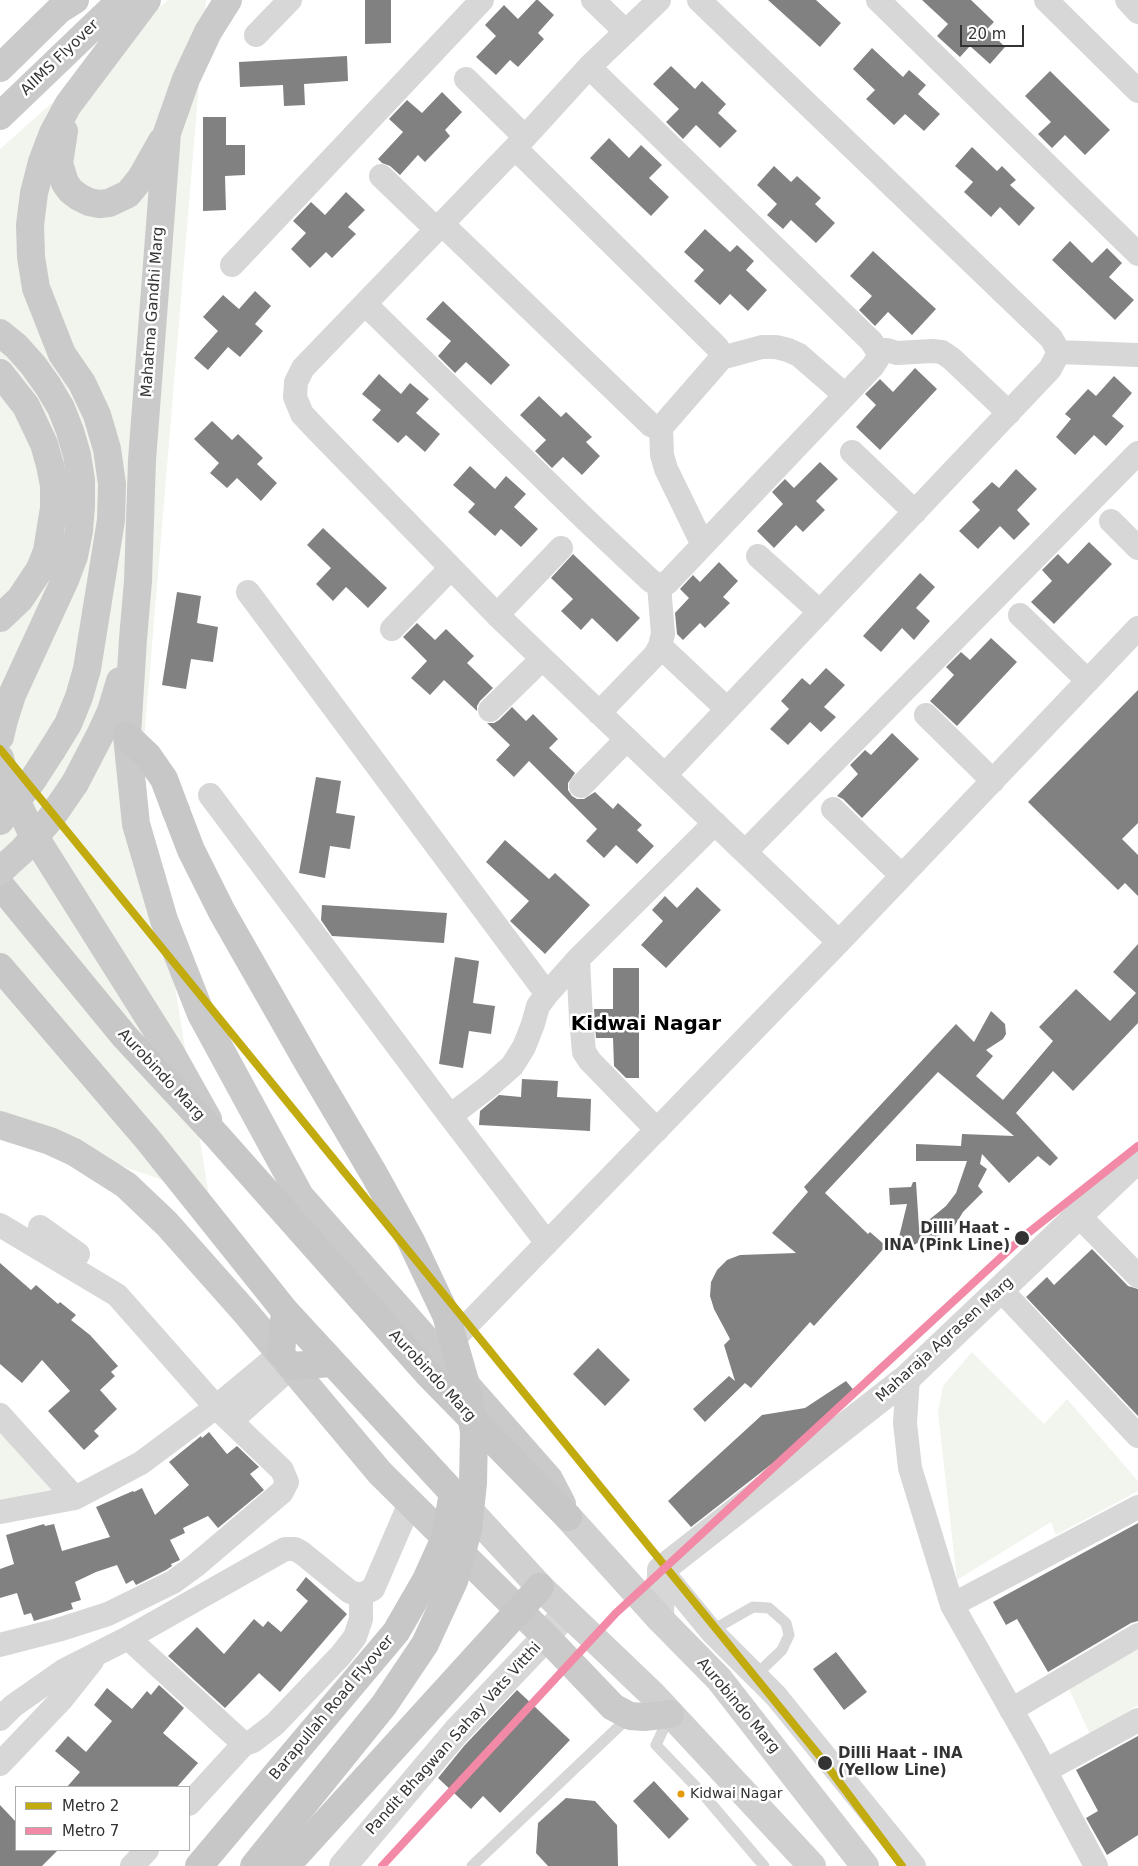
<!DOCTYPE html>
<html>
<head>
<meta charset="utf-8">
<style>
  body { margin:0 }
  #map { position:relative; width:1138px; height:1866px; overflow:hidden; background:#fff; font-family:"DejaVu Sans",sans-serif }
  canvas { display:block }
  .legend { position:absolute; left:15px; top:1786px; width:175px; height:65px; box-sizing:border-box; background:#fff; border:1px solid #adadad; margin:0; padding:6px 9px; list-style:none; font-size:15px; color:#333 }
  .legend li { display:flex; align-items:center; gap:10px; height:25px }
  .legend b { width:25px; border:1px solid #adadad }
  .scale { position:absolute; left:960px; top:25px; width:64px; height:22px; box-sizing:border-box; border:2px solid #333; border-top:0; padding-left:6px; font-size:15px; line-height:18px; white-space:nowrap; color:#333; -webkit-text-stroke:4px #fff; paint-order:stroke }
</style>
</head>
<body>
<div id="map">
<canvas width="1138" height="1866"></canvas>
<ul class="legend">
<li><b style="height:6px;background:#c2ab0f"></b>Metro 2</li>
<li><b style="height:6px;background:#f289a6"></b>Metro 7</li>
</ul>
<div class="scale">20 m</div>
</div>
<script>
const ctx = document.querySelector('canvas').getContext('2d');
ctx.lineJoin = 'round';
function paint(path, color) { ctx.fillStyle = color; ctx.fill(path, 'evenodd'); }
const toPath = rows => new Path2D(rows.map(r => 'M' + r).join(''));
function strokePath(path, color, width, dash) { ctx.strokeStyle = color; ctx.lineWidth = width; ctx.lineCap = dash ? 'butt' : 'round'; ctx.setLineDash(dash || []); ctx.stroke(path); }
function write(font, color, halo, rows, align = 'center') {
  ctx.font = font + ' "DejaVu Sans",sans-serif'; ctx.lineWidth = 5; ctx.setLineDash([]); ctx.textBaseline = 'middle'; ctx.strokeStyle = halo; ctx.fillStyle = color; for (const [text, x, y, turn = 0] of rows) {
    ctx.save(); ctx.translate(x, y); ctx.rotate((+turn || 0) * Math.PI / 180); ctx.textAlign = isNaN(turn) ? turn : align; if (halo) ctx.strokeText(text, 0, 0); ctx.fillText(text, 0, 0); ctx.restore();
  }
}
paint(toPath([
  [168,0,206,0,141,777,209,1196,0,1124,0,149],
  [972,1352,1044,1424,1067,1399,1138,1481,1138,1491,1056,1535,1051,1522,957,1580,938,1413,943,1386],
  [0,1421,64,1494,0,1504],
  [1138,1646,1138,1705,1090,1734,1068,1687]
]), '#f1f5ed');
paint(toPath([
  [365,0,391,0,391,43,365,44],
  [536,0,538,0,554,15,538,33,544,39,518,67,510,60,496,75,476,57,496,36,485,25,504,5,518,19],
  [768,0,816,0,841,23,820,47],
  [922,0,971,0,994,22,987,29,1005,47,990,64,970,46,960,57,937,36,948,24],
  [872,48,903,77,909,70,926,85,918,94,940,114,924,131,905,114,894,125,866,99,875,90,853,69],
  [347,56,348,81,304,84,305,105,284,106,283,85,240,87,239,62],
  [671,66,695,89,702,81,726,104,718,113,737,131,720,148,696,125,683,139,666,122,679,109,653,84],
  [1050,71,1110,130,1085,155,1065,135,1052,148,1038,134,1051,122,1025,96],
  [442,92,462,112,445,130,450,136,425,162,418,155,400,175,390,166,382,163,378,159,403,132,389,119,407,100,422,113],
  [203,117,226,117,226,145,245,145,245,175,225,176,226,210,203,211],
  [609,138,629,158,641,145,662,165,649,178,669,197,651,216,590,158],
  [972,147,997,171,1002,166,1016,180,1010,185,1035,208,1019,226,1000,207,991,217,964,192,973,182,955,166],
  [774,166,791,182,797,176,821,198,815,204,835,223,816,243,791,220,783,229,767,215,777,204,757,185],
  [346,192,365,210,348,227,356,234,332,258,326,252,310,268,291,249,306,233,293,221,311,202,325,215],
  [705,229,730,252,737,245,754,261,746,270,767,290,748,311,730,294,720,305,694,281,704,270,684,252],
  [1070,241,1092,263,1107,248,1122,263,1109,277,1134,300,1115,320,1052,260],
  [873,251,936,309,912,335,888,312,875,326,859,310,872,296,850,276],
  [255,291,271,306,255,324,263,331,240,357,228,347,208,370,194,358,218,331,203,317,223,295,239,309],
  [443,301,510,365,491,385,466,362,455,373,438,356,451,341,426,319],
  [915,368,937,389,880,450,856,427,876,405,865,394,880,379,893,392],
  [379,374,401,394,410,383,429,399,416,413,440,434,425,452,406,435,398,443,372,420,381,410,362,394],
  [1114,376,1132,393,1112,416,1124,426,1106,446,1094,435,1075,455,1056,437,1071,419,1065,414,1088,389,1096,396],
  [539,396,561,417,566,412,592,437,586,442,600,456,582,475,563,457,552,468,535,451,546,440,520,415],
  [212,421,232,440,238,434,263,458,257,464,277,483,261,501,237,478,227,488,210,473,219,463,194,439],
  [820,462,838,479,816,501,825,510,803,532,796,525,774,548,757,531,783,504,772,492,785,479,794,488],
  [470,466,495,489,506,476,526,494,514,507,538,529,521,547,501,529,495,536,468,512,475,504,453,485],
  [1016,469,1037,489,1017,510,1030,524,1014,540,1000,526,978,549,959,531,980,510,972,502,992,482,999,488],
  [323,528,387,588,368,608,346,587,333,601,316,584,331,568,307,545],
  [1089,542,1112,564,1054,624,1031,602,1052,581,1042,570,1058,554,1068,564],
  [573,554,640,618,617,642,592,618,581,630,561,611,573,599,551,578],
  [719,562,738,581,723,597,730,603,705,628,700,623,683,640,677,634,675,613,689,598,680,589,693,575,700,582],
  [920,573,935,587,916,608,930,621,914,640,902,628,881,652,863,636],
  [177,592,201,596,197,623,218,627,213,662,191,659,186,689,162,685],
  [417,623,435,640,446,629,474,656,467,663,493,688,480,701,477,706,477,711,444,680,430,695,411,678,427,661,403,637],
  [991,638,1017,662,957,726,930,701,954,675,946,667,961,652,970,660],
  [826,668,845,685,824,707,836,717,821,732,810,722,788,745,770,729,789,709,781,701,802,678,810,685],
  [1138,690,1138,823,1122,839,1138,855,1138,896,1125,883,1118,890,1028,802],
  [512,707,526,721,533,714,558,739,549,748,575,773,568,783,568,790,572,796,577,799,584,799,595,792,613,809,618,803,642,825,637,830,654,846,637,864,616,845,604,858,586,841,597,829,529,761,514,777,496,760,510,745,487,723,494,723,499,720],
  [892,733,919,759,862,818,843,799,837,796,858,774,850,765,865,750,871,755],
  [316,777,341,781,336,813,355,816,350,849,330,846,325,878,299,873],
  [505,840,549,879,555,873,590,905,545,954,510,921,529,901,486,862],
  [697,887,721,910,666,968,641,945,663,921,652,910,665,896,677,908],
  [322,905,447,913,444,943,332,936,321,920],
  [1138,944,1138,1023,1073,1091,1053,1071,1016,1113,1058,1158,1050,1166,1038,1156,1009,1183,982,1154,980,1164,987,1169,978,1186,983,1192,963,1212,951,1232,945,1230,931,1244,925,1239,912,1246,907,1239,908,1238,899,1237,907,1204,890,1205,889,1188,911,1187,913,1182,916,1182,919,1228,946,1206,956,1193,967,1161,916,1161,916,1144,961,1146,962,1134,1014,1136,938,1072,825,1193,868,1234,870,1232,886,1246,814,1326,810,1322,751,1388,745,1383,705,1422,693,1409,729,1376,735,1381,724,1345,730,1339,714,1309,710,1296,711,1282,717,1270,727,1260,740,1255,796,1253,772,1233,808,1192,804,1187,956,1024,974,1042,991,1011,1005,1024,1006,1034,1003,1039,986,1050,993,1056,976,1076,1003,1100,1053,1041,1039,1027,1076,989,1110,1021,1136,993,1113,972],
  [455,957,479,961,473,1003,495,1006,491,1034,469,1031,463,1068,439,1064],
  [613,968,639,968,639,1078,626,1078,614,1066,613,1038,596,1038,594,1009,613,1009],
  [522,1079,558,1081,557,1097,591,1099,590,1131,479,1125,480,1111,499,1095,521,1097],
  [1092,1249,1128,1286,1138,1289,1138,1416,1026,1297,1047,1277,1054,1285],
  [0,1263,31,1290,36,1285,58,1304,60,1302,76,1315,71,1320,90,1335,118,1366,111,1372,115,1376,100,1390,117,1409,94,1431,99,1436,84,1450,48,1411,70,1391,42,1360,22,1383,0,1364],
  [598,1348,630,1380,605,1406,573,1374],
  [846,1381,857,1394,833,1416,691,1527,668,1501,762,1415,805,1408],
  [209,1432,227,1454,237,1446,259,1467,250,1474,264,1490,218,1528,208,1516,183,1528,185,1533,170,1540,180,1560,171,1564,172,1566,166,1570,136,1585,133,1580,126,1584,117,1565,96,1572,75,1582,81,1600,71,1603,73,1609,34,1621,31,1613,24,1615,17,1593,0,1598,0,1569,14,1564,6,1535,44,1524,45,1526,54,1524,62,1551,110,1537,96,1507,133,1491,134,1492,142,1488,155,1515,189,1485,169,1462,201,1436,202,1438],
  [1138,1523,1138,1621,1131,1623,1048,1672,1017,1619,1006,1625,993,1602],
  [306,1577,347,1614,280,1692,259,1673,225,1708,168,1656,197,1627,224,1654,254,1619,263,1627,268,1621,281,1632,308,1601,296,1590],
  [836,1652,867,1692,844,1710,813,1669],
  [159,1685,184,1708,163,1733,198,1763,177,1787,67,1787,80,1772,55,1751,68,1736,86,1752,112,1721,94,1705,107,1688,132,1709,147,1691,151,1695],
  [517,1690,570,1740,500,1813,483,1796,471,1809,438,1778,464,1746],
  [1138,1736,1138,1835,1107,1855,1086,1818,1098,1811,1076,1770],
  [654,1781,689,1819,669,1839,633,1801],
  [566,1798,595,1801,617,1825,618,1866,548,1866,536,1853,538,1823],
  [0,1805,16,1822,16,1850,58,1850,42,1866,0,1866]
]), '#818181');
strokePath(toPath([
  [711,1631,753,1607,769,1608,786,1623,789,1635,782,1650,756,1675],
  [670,1715,656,1745,702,1793,764,1866],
  [472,1866,630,1716]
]), '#d7d7d7', 11);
strokePath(toPath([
  [593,0,626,32],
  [659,0,589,67,515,148,303,368,296,382,295,397,302,414,317,430,497,615,839,942],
  [878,0,1138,254],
  [1046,0,1138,91],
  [1127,0,1138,12],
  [256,35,290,0],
  [466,79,525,137],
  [381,176,436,229],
  [441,223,651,425,655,427,664,424,718,362,721,358,720,352,717,347,515,148],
  [232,265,482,0],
  [365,304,585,519,651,581,659,585,667,583,703,545,873,366,878,358,878,351,871,341,589,67],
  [878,351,887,350,897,353,932,351,942,352,952,359,1009,413],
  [1059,352,1138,355],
  [721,358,762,347,776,347,788,350,799,355,845,395],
  [661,426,662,455,666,469,703,545],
  [852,452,915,512],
  [1111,521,1138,548],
  [758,556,820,612],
  [248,592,547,994],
  [497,615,561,548],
  [1020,615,1088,681],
  [392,629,451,568],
  [660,646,727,709],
  [490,710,542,659],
  [599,713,655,655,660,646,663,634,659,585],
  [926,715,993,781],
  [665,775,1050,369,1059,352,1051,338,699,0],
  [581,786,627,739],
  [210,795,441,1104,547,1243],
  [833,809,902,876],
  [745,852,1138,453],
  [578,959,581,1019,584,1052,590,1061,657,1130],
  [450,1116,488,1087,512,1066,524,1047,533,1024,538,1006,547,994,578,959,715,823],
  [1079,1216,1138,1276],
  [0,1225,117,1295,216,1407,282,1470,287,1482,282,1492,195,1566,173,1582,108,1614,58,1630,0,1645],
  [40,1227,78,1254,74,1260],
  [1001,1290,1138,1436],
  [442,1351,839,942,1138,628],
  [908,1377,905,1423,910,1468,952,1605,1033,1748,1096,1866],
  [0,1415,75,1498,141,1463,216,1407,281,1353],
  [231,1421,292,1366],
  [0,1512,75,1498],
  [661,1570,711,1631,776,1696,914,1866],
  [952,1605,1138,1507],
  [128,1638,244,1744],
  [1011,1710,1138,1635],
  [0,1719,13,1706,63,1671,128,1638,285,1549,295,1549,302,1553,350,1592,361,1595,373,1589,410,1503],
  [0,1764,61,1700,92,1661],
  [1045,1771,1138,1720],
  [189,1804,244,1744,253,1741,275,1724,341,1655,355,1637,361,1619,361,1595],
  [132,1866,147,1850]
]), '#d7d7d7', 24);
strokePath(toPath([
  [660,1619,661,1570,908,1377,1138,1159],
  [343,1866,456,1732,546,1637,566,1612]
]), '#d7d7d7', 28);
strokePath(toPath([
  [458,1498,540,1587,652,1694,812,1866],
  [568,1517,660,1619,719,1679,865,1866]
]), '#d0d0d0', 28);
strokePath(toPath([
  [228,0,208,32,186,79,167,133,142,460,138,581,133,639,127,736,136,824,164,920,201,1014,300,1196,549,1479,562,1504],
  [0,68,59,10,75,0],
  [0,116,121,0],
  [64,131,59,163,65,183,71,191,79,197,89,202,99,204,109,203,128,194,141,178,162,141],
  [0,333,16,346,33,365,48,386,61,408,70,431,77,455,81,480,81,506,79,531,74,556,65,580,12,695,4,720,0,737],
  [0,373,26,406,44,444,50,465,54,486,54,508,47,551,40,569,20,599,0,618],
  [52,750,68,724,79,697,87,669,111,520,112,484,107,449,97,415,82,383,62,354,36,288,31,257,30,225,34,193,42,162,53,133,68,105,147,0],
  [0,758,5,777,30,829,171,1053,208,1119],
  [75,783,100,735,111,711,120,681],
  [0,1125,50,1141,74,1152,126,1185,167,1224,246,1313,380,1473,546,1637,613,1707,630,1716,644,1717,670,1714]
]), '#cacaca', 28);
strokePath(toPath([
  [127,736,148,756,164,779,176,811],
  [0,885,125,1037,217,1136,429,1375,568,1517],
  [0,967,149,1141,285,1311,453,1493,445,1538,426,1580,396,1632,199,1866],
  [281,1353,285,1311],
  [292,1366,331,1363],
  [286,1866,540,1587]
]), '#c7c7c7', 28);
strokePath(toPath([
  [0,821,32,781,52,750],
  [0,871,23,850,51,818,75,783]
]), '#cacaca', 28);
strokePath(toPath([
  [176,811,191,850,222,912,307,1061,374,1174,411,1241,446,1315,467,1388,474,1432,473,1483,468,1530,454,1581,425,1644,384,1705,254,1866]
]), '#c7c7c7', 28);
strokePath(toPath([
  [0,749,822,1759,902,1866]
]), '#c2ab0f', 8);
strokePath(toPath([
  [382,1866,616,1613,1023,1237,1138,1146]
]), '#f289a6', 8);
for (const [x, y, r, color] of [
  [1022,1238,8,"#333"],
  [825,1763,8,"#333"],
  [681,1794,4.5,"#e39a05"]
]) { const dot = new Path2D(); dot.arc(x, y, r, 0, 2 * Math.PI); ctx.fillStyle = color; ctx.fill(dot); strokePath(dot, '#fff', 2); }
write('14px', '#333', '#fff', [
  ["Kidwai Nagar",690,1794]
], 'left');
write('15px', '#333', '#fff', [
  ["AIIMS Flyover",60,58,-44],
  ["Mahatma Gandhi Marg",153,312,-86],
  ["Aurobindo Marg",161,1075,47],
  ["Maharaja Agrasen Marg",945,1340,-42],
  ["Aurobindo Marg",432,1376,47],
  ["Aurobindo Marg",738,1706,50],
  ["Barapullah Road Flyover",332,1708,-50],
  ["Pandit Bhagwan Sahay Vats Vitthi",454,1739,-48]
]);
write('bold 15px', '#333', '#fff', [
  ["Dilli Haat -",1010,1229],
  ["INA (Pink Line)",1010,1246],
  ["Dilli Haat - INA",838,1754,"left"],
  ["(Yellow Line)",838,1771,"left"]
], 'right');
write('bold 20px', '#000', '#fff', [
  ["Kidwai Nagar",646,1025]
]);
</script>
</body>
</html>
